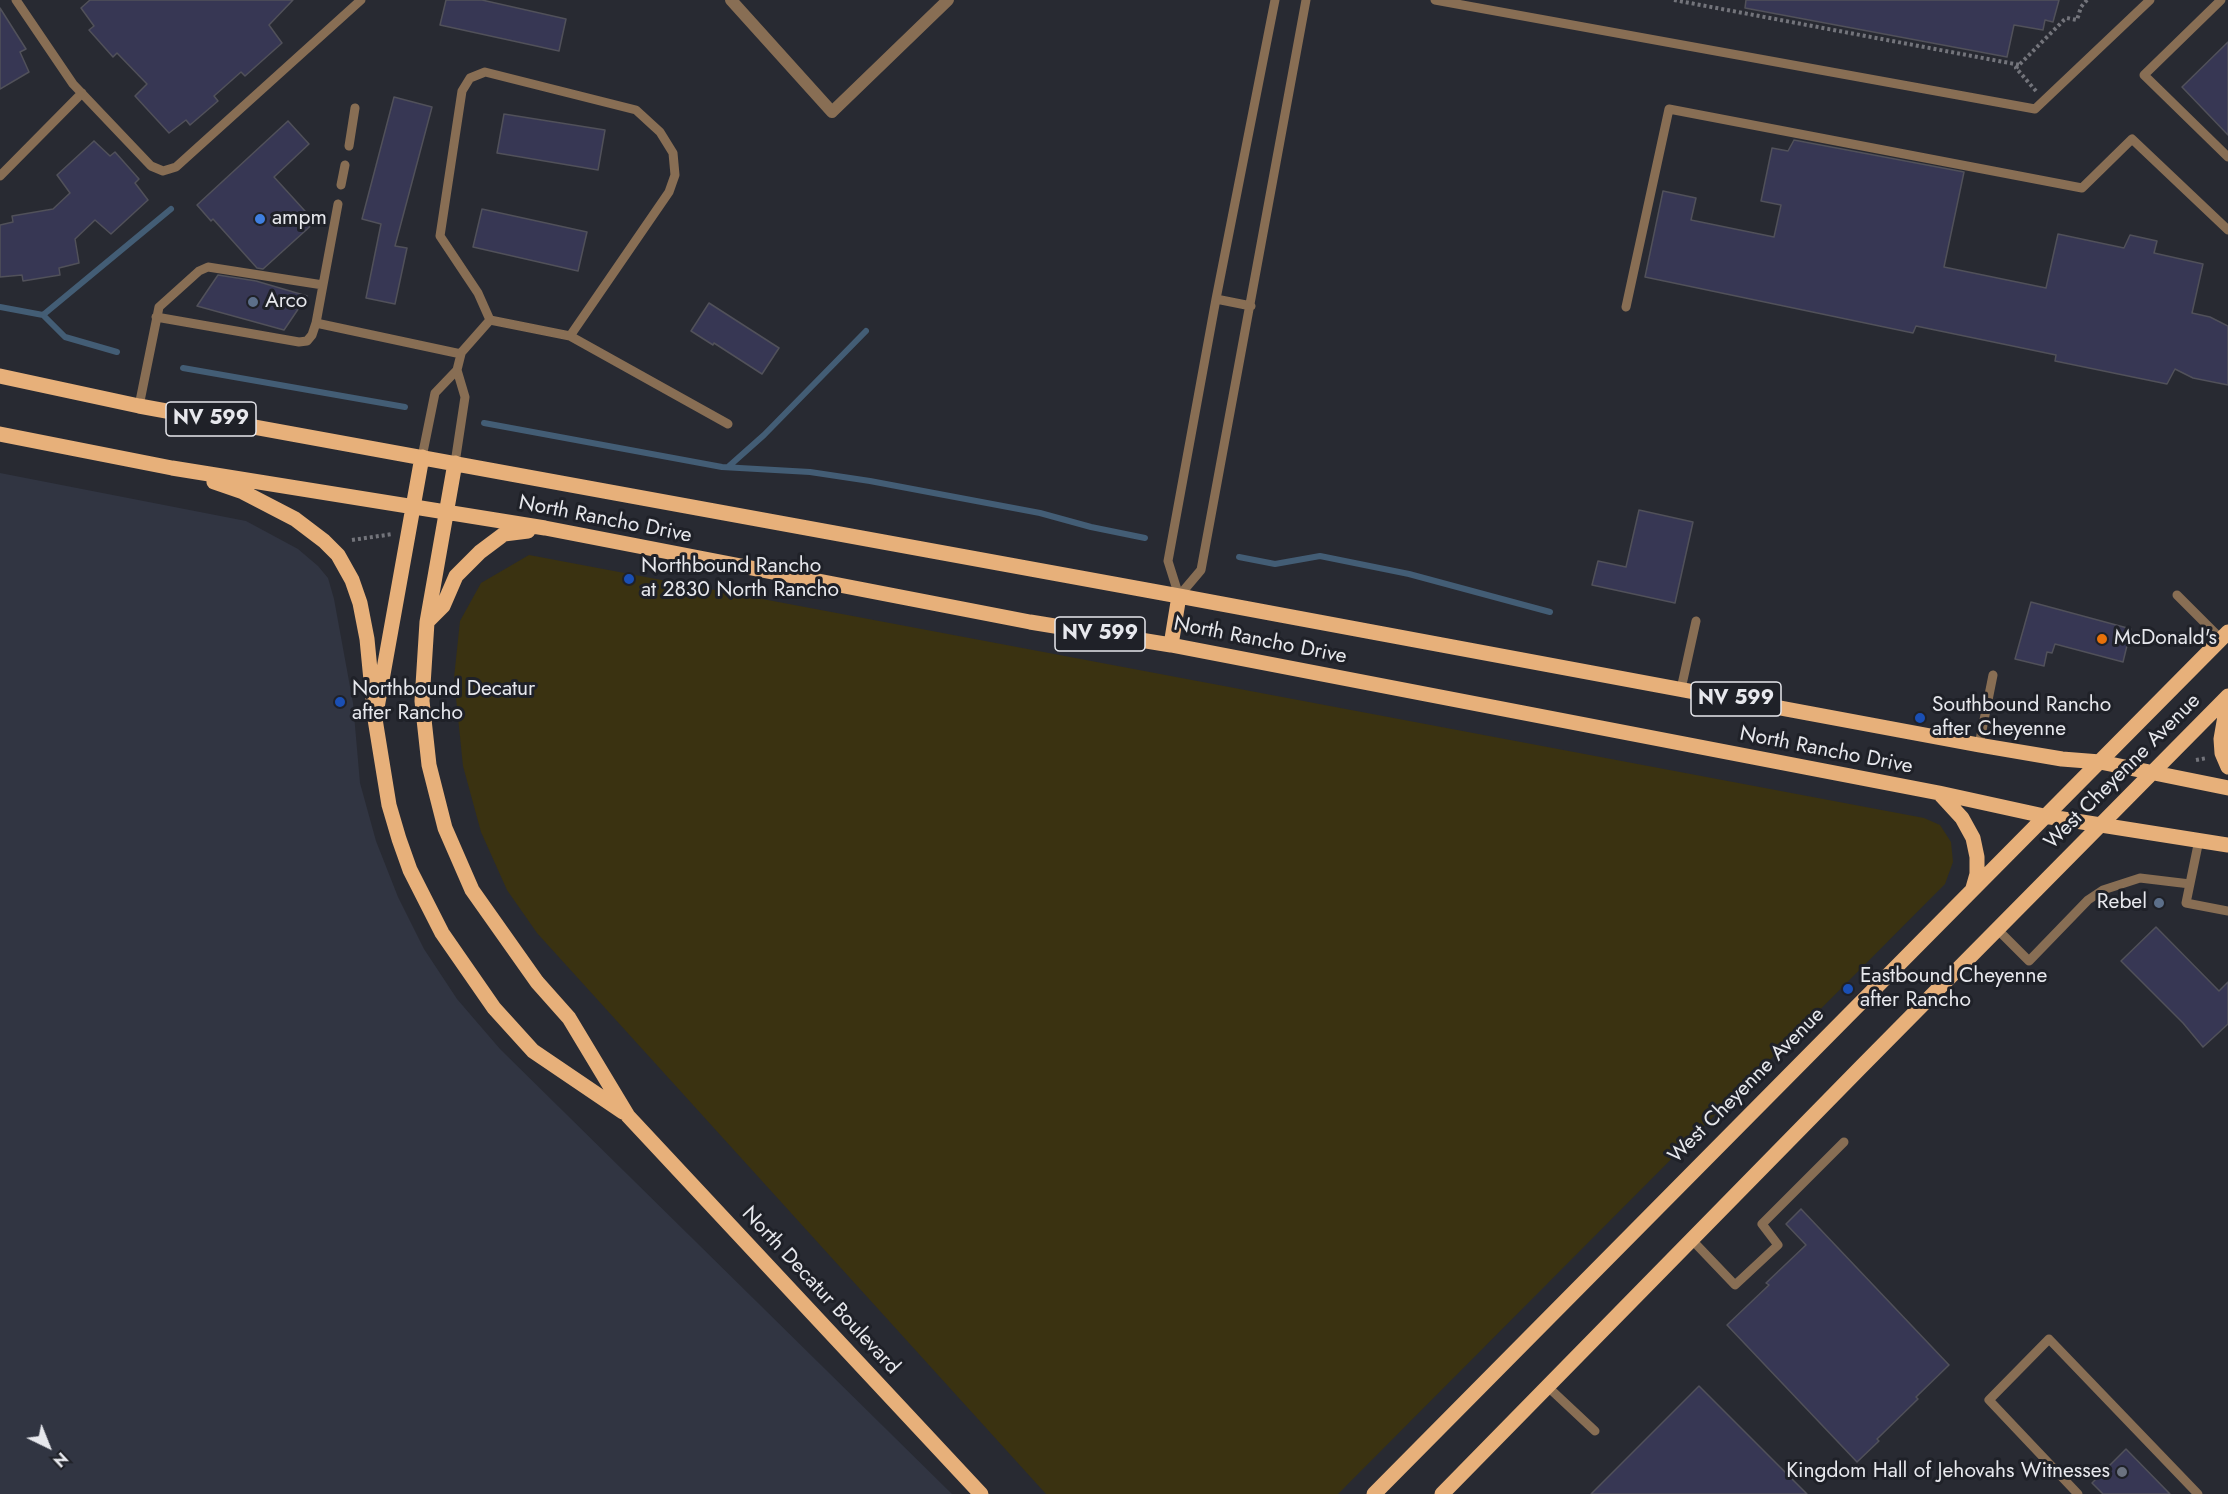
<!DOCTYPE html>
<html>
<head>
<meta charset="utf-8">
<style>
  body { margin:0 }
  #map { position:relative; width:2228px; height:1494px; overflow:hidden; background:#282a32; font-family:Jost,sans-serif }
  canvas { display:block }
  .north { position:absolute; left:18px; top:1416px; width:60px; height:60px; -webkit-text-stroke:4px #1f2128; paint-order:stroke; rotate:137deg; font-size:16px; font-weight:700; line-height:24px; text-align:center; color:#e7e8ed }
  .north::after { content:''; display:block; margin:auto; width:21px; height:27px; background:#e7e8ed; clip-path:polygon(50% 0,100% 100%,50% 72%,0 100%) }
</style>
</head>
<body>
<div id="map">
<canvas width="2228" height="1494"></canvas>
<div class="north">N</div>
</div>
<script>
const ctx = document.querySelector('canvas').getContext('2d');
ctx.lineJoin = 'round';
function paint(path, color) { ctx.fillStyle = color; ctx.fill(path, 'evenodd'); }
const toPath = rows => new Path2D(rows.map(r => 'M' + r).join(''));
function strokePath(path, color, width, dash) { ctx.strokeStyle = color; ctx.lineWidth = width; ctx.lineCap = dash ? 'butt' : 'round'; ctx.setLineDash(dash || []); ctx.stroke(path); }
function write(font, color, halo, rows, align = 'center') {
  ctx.font = font + ' Jost,sans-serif'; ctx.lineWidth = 6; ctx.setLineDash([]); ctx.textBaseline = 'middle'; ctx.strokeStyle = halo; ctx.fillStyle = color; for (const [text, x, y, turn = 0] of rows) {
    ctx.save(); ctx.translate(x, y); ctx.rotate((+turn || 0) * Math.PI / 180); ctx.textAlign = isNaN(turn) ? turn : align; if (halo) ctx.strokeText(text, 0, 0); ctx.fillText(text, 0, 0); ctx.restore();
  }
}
paint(toPath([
  [0,473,246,521,298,549,318,566,328,578,334,599,353,703,360,783,376,841,398,897,424,949,457,999,500,1049,952,1494,0,1494]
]), '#313542');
paint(toPath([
  [529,555,1924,818,1940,825,1951,842,1953,862,1945,884,1338,1494,1046,1494,537,933,507,890,481,832,463,766,454,678,460,621,481,583]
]), '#3a3211');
strokePath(toPath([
  [0,307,43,315,171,209],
  [43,315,65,337,117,352],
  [183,368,405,407],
  [484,423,722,467,810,472,870,481,1040,513,1091,527,1145,538],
  [728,467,764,435,866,331],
  [1239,557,1275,564,1320,556,1409,574,1550,612]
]), '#435d75', 6);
const building = toPath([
  [90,0,293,0,269,25,282,43,245,76,241,72,214,96,218,101,190,125,186,120,169,133,135,96,147,84,117,53,113,57,89,30,94,26,81,8,90,0],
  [446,0,482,0,566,19,559,51,440,25,446,0],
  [1746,0,2059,0,2053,22,2045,20,2043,30,2014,25,2007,57,1745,8,1746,0],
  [0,8,26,49,20,52,29,72,0,89,0,8],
  [2228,42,2228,135,2182,87,2228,42],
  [394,97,432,107,395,246,407,248,395,304,366,298,381,224,362,219,394,97],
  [504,114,605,130,598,170,497,153,504,114],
  [288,121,309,144,274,177,315,222,263,269,257,268,213,219,211,221,197,205,288,121],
  [1794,140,1964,172,1944,267,2046,288,2058,234,2124,248,2130,235,2157,241,2154,253,2203,264,2192,313,2210,317,2228,326,2228,385,2193,378,2175,369,2167,384,2055,361,2056,355,1916,326,1913,333,1645,277,1663,191,1696,198,1691,220,1774,237,1781,205,1761,201,1772,148,1788,151,1794,140],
  [94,141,110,156,115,152,139,179,135,183,148,200,111,234,95,220,75,239,79,263,59,268,60,275,23,281,22,275,0,277,0,225,13,222,12,216,53,209,70,193,57,175,94,141],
  [482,209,587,232,578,271,473,247,482,209],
  [218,275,256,281,307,296,284,330,197,306,218,275],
  [709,303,779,348,762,374,714,343,713,345,691,331,709,303],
  [1639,510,1693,522,1675,603,1592,585,1598,561,1626,567,1639,510],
  [2031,602,2131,629,2123,662,2055,644,2052,653,2047,652,2044,666,2015,659,2031,602],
  [2156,927,2219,991,2228,982,2228,1024,2203,1047,2183,1023,2121,961,2156,927],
  [1801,1209,1949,1365,1916,1397,1918,1399,1877,1439,1879,1441,1857,1462,1727,1325,1769,1285,1766,1283,1806,1245,1786,1224,1801,1209],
  [1699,1386,1807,1494,1591,1494,1699,1386],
  [2126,1449,2170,1494,2103,1494,2092,1483,2126,1449]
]);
paint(building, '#373754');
strokePath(building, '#51515a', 1.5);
strokePath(toPath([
  [1674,0,2020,65],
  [2036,91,2016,68,2064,20,2067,18,2077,20,2081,7,2087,0],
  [352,540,393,534],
  [2196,760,2207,758]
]), '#73747b', 4, [3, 3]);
strokePath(toPath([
  [16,0,73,84,151,166,163,171,176,167,361,0],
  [1435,0,2035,109,2150,0],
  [2221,0,2144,75,2228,157],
  [349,146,355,108],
  [0,176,82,93],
  [341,185,345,165],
  [323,285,338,204],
  [1216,299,1251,306],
  [1626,307,1669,109,2082,188,2132,139,2228,230],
  [156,317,299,342,307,341,312,335,316,323],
  [570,336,728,424],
  [460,354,490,320,478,293,440,236,462,91,470,78,485,72,636,110,660,132,673,153,675,175,669,192,570,336,490,320],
  [139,406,159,307,199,271,208,267,323,285,316,323,461,354,457,370,435,393,422,457],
  [455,463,465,397,457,370],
  [2177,595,2221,639],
  [1179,596,1201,570,1306,0],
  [1179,596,1168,561,1216,299,1275,0],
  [1681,689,1696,621],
  [1979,745,1993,675],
  [2199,840,2186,903,2228,911],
  [1997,929,2029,961,2088,900,2103,890,2140,878,2190,884],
  [1692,1240,1735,1285,1778,1245,1762,1224,1844,1142],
  [1548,1387,1595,1431],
  [2078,1494,1989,1400,2049,1339,2198,1494]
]), '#886e54', 9);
strokePath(toPath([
  [731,0,832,112,948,0]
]), '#886e54', 12);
strokePath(toPath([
  [0,376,139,406,1179,596,1979,745,2062,759,2100,762,2228,788],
  [0,434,172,468,545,528,1030,622,1171,645,1939,793,2044,816,2228,845],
  [422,457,375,719,389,805,399,839,410,870,442,933,494,1008,533,1051,623,1112],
  [455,463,427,622,422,701,429,765,445,828,472,890,537,982,569,1018,628,1116,981,1494],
  [214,482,243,492,295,519,324,541,338,555,352,580,360,603,367,639,373,701],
  [427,622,443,606,456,576,480,552,504,534,528,531],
  [1171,645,1179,596],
  [2228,699,2221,739,2222,753,2228,767],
  [1939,793,1962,818,1973,838,1977,857,1977,874,1973,888],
  [1374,1494,2228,632],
  [1442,1494,1860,1068,2228,696]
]), '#e7b07a', 15);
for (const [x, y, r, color] of [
  [260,219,6,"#3f7fe0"],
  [253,302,6,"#5c6f8a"],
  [629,579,6,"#1a4fb4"],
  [2102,639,6,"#e8710a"],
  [340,702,6,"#1a4fb4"],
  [1920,718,6,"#1a4fb4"],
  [2159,903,6,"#5c6f8a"],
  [1848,989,6,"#1a4fb4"],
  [2122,1472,6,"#6b7280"]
]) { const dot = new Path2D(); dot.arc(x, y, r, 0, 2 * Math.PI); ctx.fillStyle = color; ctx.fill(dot); strokePath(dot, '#1f2128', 2); }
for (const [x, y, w] of [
  [211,419,90],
  [1100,634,90],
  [1736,699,90]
]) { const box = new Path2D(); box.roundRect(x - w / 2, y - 17, w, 34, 4.5); ctx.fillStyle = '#1f2128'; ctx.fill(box); strokePath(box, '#e7e8ed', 1.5); }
write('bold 20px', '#e7e8ed', null, [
  ["NV 599",211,419],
  ["NV 599",1100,634],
  ["NV 599",1736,699]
]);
write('21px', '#e7e8ed', '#1f2128', [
  ["ampm",272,219],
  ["Arco",265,302],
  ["Northbound Rancho",641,567],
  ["at 2830 North Rancho",641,591],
  ["McDonald's",2114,639],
  ["Northbound Decatur",352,690],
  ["after Rancho",352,714],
  ["Southbound Rancho",1932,706],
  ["after Cheyenne",1932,730],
  ["Rebel",2147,903,"right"],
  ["Eastbound Cheyenne",1860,977],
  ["after Rancho",1860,1001],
  ["Kingdom Hall of Jehovahs Witnesses",2110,1472,"right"]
], 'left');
write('21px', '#e7e8ed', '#1f2128', [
  ["North Rancho Drive",605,520,11],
  ["North Rancho Drive",1260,641,11],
  ["North Rancho Drive",1826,751,11],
  ["West Cheyenne Avenue",2123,772,-45],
  ["West Cheyenne Avenue",1747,1086,-45],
  ["North Decatur Boulevard",820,1291,47]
]);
</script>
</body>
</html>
